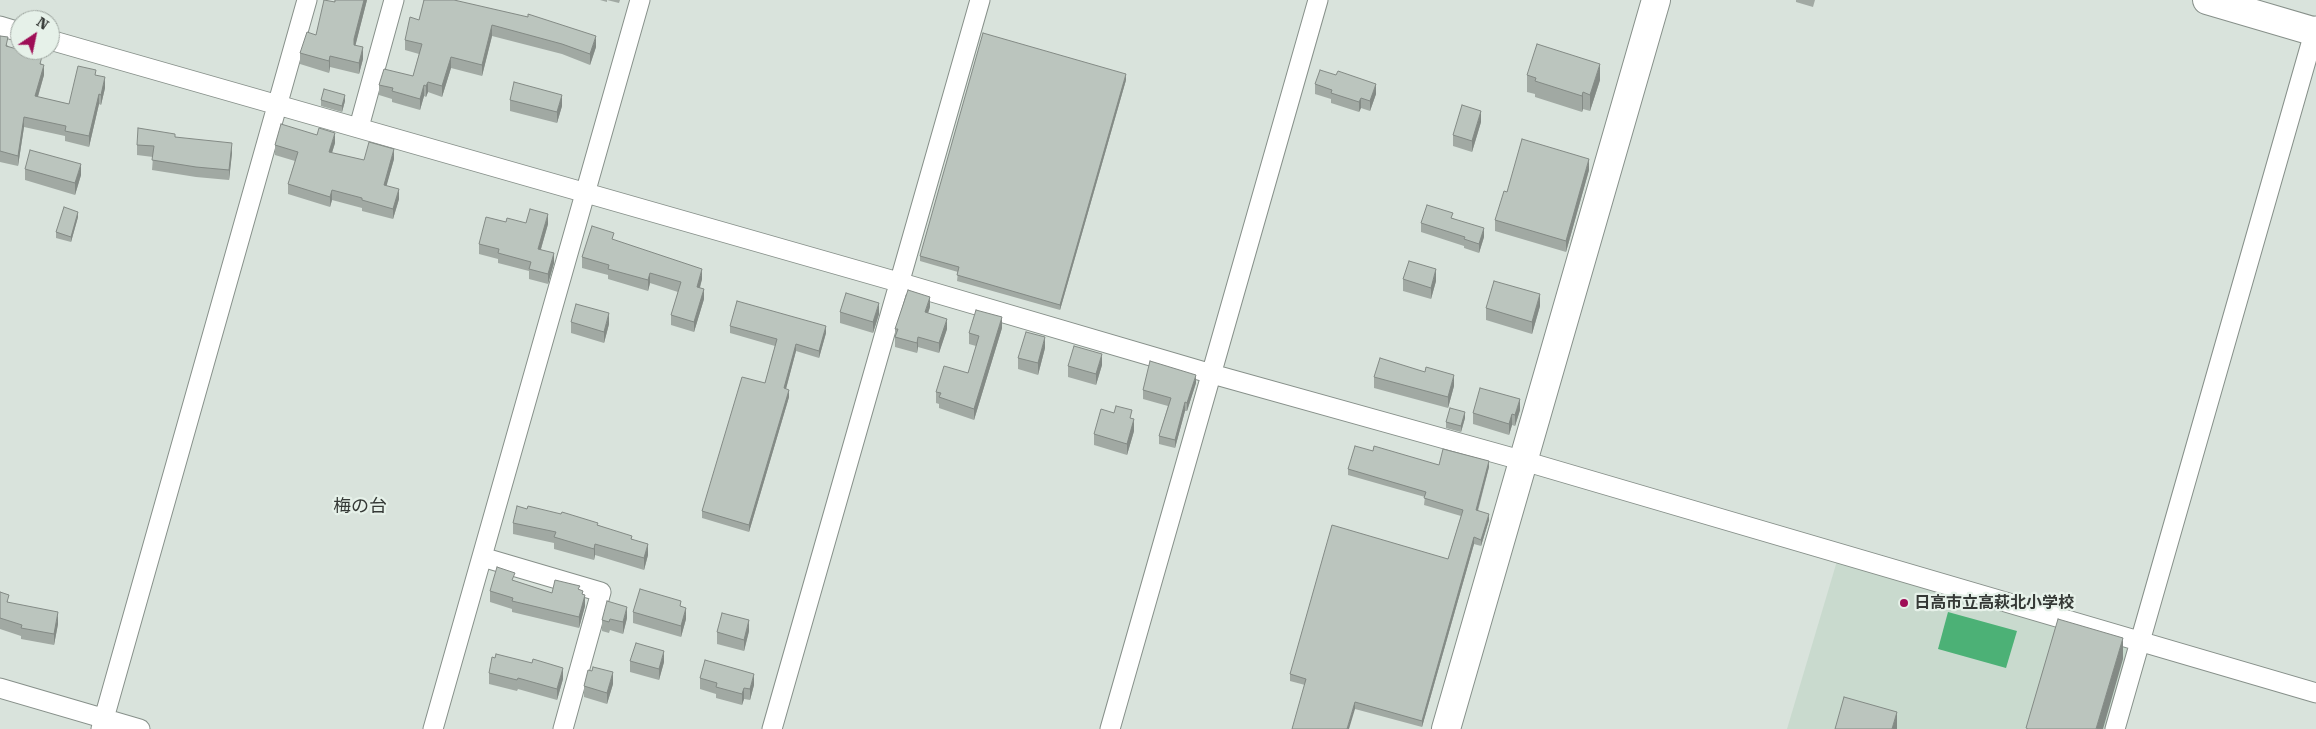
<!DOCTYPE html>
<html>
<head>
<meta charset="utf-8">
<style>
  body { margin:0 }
  #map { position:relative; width:2316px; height:729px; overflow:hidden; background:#d9e3dc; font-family:"Roboto Serif",serif }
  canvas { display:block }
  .north { position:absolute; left:10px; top:10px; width:50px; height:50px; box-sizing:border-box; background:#e6f1e9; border:1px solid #9fa7a1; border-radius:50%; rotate:34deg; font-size:14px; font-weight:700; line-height:20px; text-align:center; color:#353936 }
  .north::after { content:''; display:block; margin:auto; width:18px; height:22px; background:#9f0e57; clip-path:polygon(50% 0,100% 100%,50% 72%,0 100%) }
</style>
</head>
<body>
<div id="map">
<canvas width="2316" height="729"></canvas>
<div class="north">N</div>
</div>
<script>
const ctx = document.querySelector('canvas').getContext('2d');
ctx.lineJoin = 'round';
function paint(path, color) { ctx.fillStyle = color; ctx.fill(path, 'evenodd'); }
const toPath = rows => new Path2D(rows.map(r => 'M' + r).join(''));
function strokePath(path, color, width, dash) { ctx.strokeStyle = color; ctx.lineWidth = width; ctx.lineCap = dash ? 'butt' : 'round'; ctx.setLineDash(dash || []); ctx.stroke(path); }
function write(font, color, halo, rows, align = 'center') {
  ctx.font = font + ' "Roboto Serif","Noto Sans JP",serif'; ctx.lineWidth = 4.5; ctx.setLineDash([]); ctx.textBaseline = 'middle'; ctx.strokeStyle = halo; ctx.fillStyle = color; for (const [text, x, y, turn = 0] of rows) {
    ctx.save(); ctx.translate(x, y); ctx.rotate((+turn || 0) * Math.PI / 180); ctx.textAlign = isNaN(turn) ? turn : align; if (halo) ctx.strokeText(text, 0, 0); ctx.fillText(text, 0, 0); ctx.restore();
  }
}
paint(toPath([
  [1837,561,2131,645,2107,729,1787,729]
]), '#c9dace');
paint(toPath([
  [1948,612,2017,631,2006,668,1938,649]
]), '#4cb176');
const street = toPath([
  [0,26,20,32],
  [50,40,898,282,1212,374,1524,461,2316,693],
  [359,127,394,0],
  [482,557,601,592,563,729],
  [0,688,140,729],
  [101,729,307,0],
  [433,729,640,0],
  [772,729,980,0],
  [1110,729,1318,0],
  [2115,729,2316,26]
]);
const secondary = toPath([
  [2207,0,2316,32],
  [1446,729,1656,0]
]);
strokePath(street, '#87908a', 21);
strokePath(secondary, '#87908a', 30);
strokePath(street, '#fff', 19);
strokePath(secondary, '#fff', 28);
paint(toPath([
  [335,0,367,0,355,46,363,59,359,74,330,67,329,73,300,64,300,53,316,35],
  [424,0,596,47,590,65,562,54,492,36,482,76,451,68,442,97,428,92,426,97,424,96,420,110,392,102,392,99,379,95,379,85,413,76,419,54,405,50,405,40,419,20],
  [600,0,620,0,619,3,607,0,607,2],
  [1796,0,1815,0,1813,7,1796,2],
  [0,36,8,46,42,64,44,75,38,97,69,104,96,75,105,88,101,105,99,104,89,147,65,141,65,136,24,127,18,166,0,162],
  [1527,75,1600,80,1590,111,1583,109,1582,112,1535,97,1535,94,1527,92],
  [1126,80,1060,310,957,281,958,272,920,261,920,256],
  [1315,84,1376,94,1370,111,1361,108,1359,112,1331,103,1331,99,1315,94],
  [321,100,345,101,342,112,321,106],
  [510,100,562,106,557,123,510,111],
  [1481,122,1472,152,1453,146,1453,135],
  [175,137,232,153,229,180,196,177,152,170,153,157,137,155,137,145],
  [335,143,332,153,364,160,394,159,386,186,399,199,393,219,362,211,362,208,332,200,330,207,288,194,288,184,295,161,275,155,275,145],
  [25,169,81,175,75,195,25,180],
  [1589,170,1566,252,1495,231,1495,220,1507,192],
  [78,217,71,242,56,238,56,232],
  [1453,218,1484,237,1479,253,1464,248,1464,246,1421,232,1421,223],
  [506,222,548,224,541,249,554,263,548,284,529,279,529,271,498,263,498,259,479,254,479,244],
  [614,240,702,279,700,288,704,299,694,332,671,325,671,315,678,292,650,283,648,291,608,279,608,275,582,268,582,257],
  [1403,279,1436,281,1431,299,1403,291],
  [1540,306,1532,334,1486,320,1486,308],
  [930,307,928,313,947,329,939,353,918,347,917,353,895,347,895,329],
  [840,312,879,314,873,333,840,323],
  [571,322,609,324,604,343,571,333],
  [730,326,826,333,819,358,796,351,786,389,789,397,749,532,702,518,702,511,765,383,775,346,730,333],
  [1002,328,974,420,939,408,939,404,936,403,936,392,968,373,976,346,969,344,969,333],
  [1045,348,1038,375,1018,369,1018,358],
  [1102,365,1096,385,1068,377,1068,366],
  [1374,377,1454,386,1448,408,1374,388],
  [1196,383,1187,411,1185,411,1175,448,1159,444,1159,436,1168,406,1143,399,1143,390],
  [1520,410,1515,426,1512,425,1509,435,1473,424,1473,413],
  [1465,418,1461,432,1446,428,1446,422],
  [1132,419,1134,431,1127,455,1094,445,1094,434],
  [1373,451,1439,465,1489,467,1478,511,1489,520,1481,546,1474,544,1422,727,1355,709,1305,685,1290,681,1290,674,1448,559,1461,516,1424,505,1425,497,1348,475,1348,469],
  [513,523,598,525,632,539,648,555,644,570,595,555,594,560,554,549,554,543,513,534],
  [515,581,552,593,580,590,583,595,585,606,579,628,512,612,512,609,490,602,490,591],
  [0,592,9,603,58,624,54,645,21,639,21,636,0,629],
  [633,612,686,619,681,637,633,623],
  [627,618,623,634,610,630,609,633,602,631,602,620],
  [749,631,744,651,717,644,717,632],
  [630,661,664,662,659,680,630,672],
  [489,673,563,679,557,700,518,689,517,691,489,684],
  [700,678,754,685,750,700,744,699,742,705,716,698,716,694,700,689],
  [613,684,607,704,584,697,584,686]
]), '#a1a9a3');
paint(toPath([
  [364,0,367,0,354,51,354,39],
  [492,25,492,36,482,76,482,65],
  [596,36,596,47,590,65,590,54],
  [363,47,363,59,359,74,359,63],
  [330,56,330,67,329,73,329,61],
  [451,57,451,68,442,97,442,86],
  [1600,64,1600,80,1590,111,1590,95],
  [44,65,44,75,35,106,35,96],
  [1126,74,1126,80,1060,310,1060,305],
  [105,77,105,88,101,105,101,95],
  [428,82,428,92,426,97,426,86],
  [1376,84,1376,94,1370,111,1370,101],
  [424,85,424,96,420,110,420,99],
  [1583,92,1583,109,1582,112,1582,96],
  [99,94,99,104,89,147,89,136],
  [345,95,345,101,342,112,342,106],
  [562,95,562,106,557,123,557,112],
  [1361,98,1361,108,1359,112,1359,102],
  [1481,111,1481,122,1472,152,1472,141],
  [24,117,24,127,18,166,18,156],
  [335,133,335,143,329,162,329,152],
  [232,143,232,153,229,180,229,170],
  [394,149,394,159,384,195,384,185],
  [1589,159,1589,170,1566,252,1566,241],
  [81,164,81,175,75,195,75,183],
  [399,189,399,199,393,219,393,209],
  [332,190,332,200,330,207,330,197],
  [78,212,78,217,71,242,71,237],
  [548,214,548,224,538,259,538,249],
  [1484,228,1484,237,1479,253,1479,244],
  [554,253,554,263,548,284,548,274],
  [702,269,702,279,697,297,697,287],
  [1436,269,1436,281,1431,299,1431,288],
  [650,273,650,283,648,291,648,280],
  [704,289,704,299,694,332,694,322],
  [1540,294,1540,306,1532,334,1532,322],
  [930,297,930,307,925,322,925,312],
  [879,303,879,314,873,333,873,322],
  [609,313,609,324,604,343,604,332],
  [1002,317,1002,328,974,420,974,409],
  [947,319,947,329,939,353,939,343],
  [826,326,826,333,819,358,819,351],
  [918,337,918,347,917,353,917,343],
  [1045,337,1045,348,1038,375,1038,363],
  [796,344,796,351,784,396,784,388],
  [1102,354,1102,365,1096,385,1096,374],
  [1196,375,1196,383,1187,411,1187,403],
  [1454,375,1454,386,1448,408,1448,397],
  [789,390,789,397,749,532,749,525],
  [1520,399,1520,410,1515,426,1515,415],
  [1185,402,1185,411,1175,448,1175,440],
  [1465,412,1465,418,1461,432,1461,426],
  [1512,414,1512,425,1509,435,1509,424],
  [1134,419,1134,431,1127,455,1127,444],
  [1489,461,1489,467,1476,516,1476,510],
  [1489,514,1489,520,1481,546,1481,540],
  [1474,537,1474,544,1422,727,1422,721],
  [595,544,595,555,594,560,594,549],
  [648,544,648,555,644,570,644,558],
  [585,595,585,606,579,628,579,617],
  [627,607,627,618,623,634,623,622],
  [686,608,686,619,681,637,681,626],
  [58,612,58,624,54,645,54,634],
  [749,620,749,631,744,651,744,640],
  [2123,638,2123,659,2103,729,2096,729],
  [664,651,664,662,659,680,659,669],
  [563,668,563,679,557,700,557,689],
  [613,672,613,684,607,704,607,693],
  [754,674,754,685,750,700,750,689],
  [744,688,744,699,742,705,742,694],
  [1355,702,1355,709,1349,729,1347,729],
  [1897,712,1897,729,1892,729]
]), '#838a85');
const building = toPath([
  [324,0,335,2,335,0,364,0,354,39,354,45,363,47,359,63,330,56,329,61,300,53,307,32,316,35,324,0],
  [424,0,454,0,528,17,528,14,596,36,590,54,562,44,492,25,482,65,451,57,442,86,428,82,426,86,424,85,420,99,392,91,393,88,379,85,384,69,413,76,422,44,405,40,410,17,419,20,424,0],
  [983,33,1126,74,1060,305,957,275,959,267,920,256,983,33],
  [0,36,8,37,6,46,42,56,40,64,44,65,35,96,69,104,78,66,96,70,95,75,105,77,101,95,99,94,89,136,65,131,66,126,24,117,18,156,0,151,0,36],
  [1537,44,1600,64,1590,95,1583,92,1582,96,1535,81,1536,78,1527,75,1537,44],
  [1320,70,1336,75,1338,71,1376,84,1370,101,1361,98,1359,102,1331,93,1332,90,1315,84,1320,70],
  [514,82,562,95,557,112,510,100,514,82],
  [324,89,345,95,342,106,321,100,324,89],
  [1462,105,1481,111,1472,141,1453,135,1462,105],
  [281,124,317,135,319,128,335,133,329,152,364,160,369,142,394,149,384,185,399,189,393,209,362,200,362,198,332,190,330,197,288,184,298,152,275,145,281,124],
  [138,128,175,134,175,137,232,143,229,170,196,167,152,160,154,146,137,145,138,128],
  [1522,139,1589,159,1566,241,1495,220,1504,191,1507,192,1522,139],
  [30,150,81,164,75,183,25,169,30,150],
  [1427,205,1453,213,1451,218,1484,228,1479,244,1464,239,1465,237,1421,223,1427,205],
  [64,207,78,212,71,237,56,232,64,207],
  [530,209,548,214,538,249,554,253,548,274,529,269,531,262,498,253,499,249,479,244,486,217,506,222,507,218,526,223,530,209],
  [592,226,614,233,612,239,702,269,697,287,704,289,694,322,671,315,681,282,650,273,648,280,608,269,609,265,582,257,592,226],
  [1409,261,1436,269,1431,288,1403,279,1409,261],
  [1494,281,1540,294,1532,322,1486,308,1494,281],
  [908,290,930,297,925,312,947,319,939,343,918,337,917,343,895,337,898,329,895,329,908,290],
  [846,293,879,303,873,322,840,312,846,293],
  [737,301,826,326,819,351,796,344,784,388,789,390,749,525,702,511,742,377,765,383,777,339,730,326,737,301],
  [576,304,609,313,604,332,571,322,576,304],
  [976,310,1002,317,974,409,939,397,941,393,936,392,944,366,968,373,979,336,969,333,976,310],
  [1026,332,1045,337,1038,363,1018,358,1026,332],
  [1074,346,1102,354,1096,374,1068,366,1074,346],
  [1380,358,1425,372,1426,367,1454,375,1448,397,1374,377,1380,358],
  [1150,361,1196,375,1187,403,1185,402,1175,440,1159,436,1171,398,1143,390,1150,361],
  [1480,388,1520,399,1515,415,1512,414,1509,424,1473,413,1480,388],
  [1116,406,1132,410,1130,418,1134,419,1127,444,1094,434,1101,409,1114,413,1116,406],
  [1450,408,1465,412,1461,426,1446,422,1450,408],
  [1355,446,1373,451,1374,446,1439,465,1443,449,1489,461,1476,510,1489,514,1481,540,1474,537,1422,721,1355,702,1347,729,1292,729,1306,679,1290,674,1332,525,1448,559,1463,510,1424,498,1426,492,1348,469,1355,446],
  [517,506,527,509,528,506,561,514,562,512,598,523,597,525,632,536,631,539,648,544,644,558,595,544,594,549,554,537,556,532,513,523,517,506],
  [497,567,515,573,512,580,552,593,555,580,580,586,578,589,583,591,582,594,585,595,579,617,512,601,513,598,490,591,497,567],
  [640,589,681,601,680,606,686,608,681,626,633,612,640,589],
  [0,592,9,595,7,602,58,612,54,634,21,628,22,625,0,618,0,592],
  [607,601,627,607,623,622,610,619,609,622,602,620,607,601],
  [722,613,749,620,744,640,717,632,722,613],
  [2058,619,2123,638,2096,729,2028,729,2026,728,2058,619],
  [636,643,664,651,659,669,630,661,636,643],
  [496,654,532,663,533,659,563,668,557,689,518,678,517,680,489,673,492,657,495,658,496,654],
  [705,660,754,674,750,689,744,688,742,694,716,687,717,683,700,678,705,660],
  [593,667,613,672,607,693,584,686,588,670,592,671,593,667],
  [1844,697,1897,712,1892,729,1835,729,1844,697]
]);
paint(building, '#bbc5be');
strokePath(building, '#838a85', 1);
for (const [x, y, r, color] of [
  [1904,603,5,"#9f0e57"]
]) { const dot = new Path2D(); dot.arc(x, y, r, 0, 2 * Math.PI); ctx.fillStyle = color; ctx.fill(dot); strokePath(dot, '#e6f1e9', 2); }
write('bold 16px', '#353936', '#e6f1e9', [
  ["日高市立高萩北小学校",1914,603]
], 'left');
write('18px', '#353936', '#e6f1e9', [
  ["梅の台",360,507]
]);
</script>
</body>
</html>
